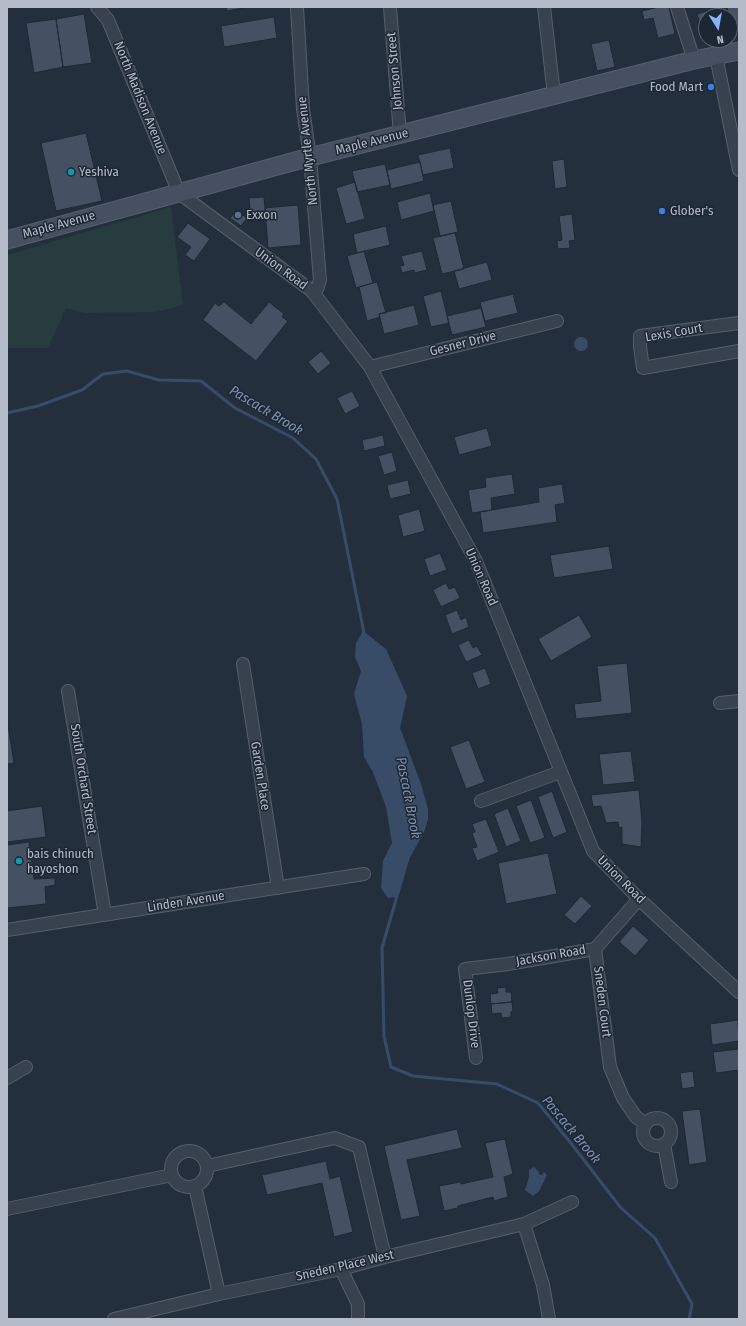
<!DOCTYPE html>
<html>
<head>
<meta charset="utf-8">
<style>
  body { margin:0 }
  #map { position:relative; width:746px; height:1326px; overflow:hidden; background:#242f3e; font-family:"Fira Sans Condensed",sans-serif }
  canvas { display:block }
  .frame { position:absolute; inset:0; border:8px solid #b4bcc9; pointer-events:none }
  .north { position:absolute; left:698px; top:8px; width:40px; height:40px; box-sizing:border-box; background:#1d2633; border:1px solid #59626f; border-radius:50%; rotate:169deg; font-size:11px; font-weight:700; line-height:16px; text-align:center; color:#b4bcc9 }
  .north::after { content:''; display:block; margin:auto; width:14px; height:18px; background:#8ab4f8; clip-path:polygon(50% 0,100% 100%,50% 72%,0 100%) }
</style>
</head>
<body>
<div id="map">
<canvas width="746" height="1326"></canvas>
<div class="frame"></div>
<div class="north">N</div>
</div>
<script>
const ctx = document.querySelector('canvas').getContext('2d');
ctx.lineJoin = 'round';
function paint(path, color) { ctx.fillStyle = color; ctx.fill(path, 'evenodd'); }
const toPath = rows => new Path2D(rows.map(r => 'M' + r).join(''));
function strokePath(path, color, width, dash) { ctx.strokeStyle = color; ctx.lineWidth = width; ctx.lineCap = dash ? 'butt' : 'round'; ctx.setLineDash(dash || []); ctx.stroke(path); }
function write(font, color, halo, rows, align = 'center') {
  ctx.font = font + ' "Fira Sans Condensed",sans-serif'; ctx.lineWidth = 3; ctx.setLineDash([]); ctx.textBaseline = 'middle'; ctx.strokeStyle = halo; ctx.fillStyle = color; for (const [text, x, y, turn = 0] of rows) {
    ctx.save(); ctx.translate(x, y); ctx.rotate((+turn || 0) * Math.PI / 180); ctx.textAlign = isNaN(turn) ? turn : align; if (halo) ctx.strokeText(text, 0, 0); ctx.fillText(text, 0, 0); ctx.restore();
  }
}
paint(toPath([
  [171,207,183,305,156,312,85,313,66,308,48,348,7,348,7,255]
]), '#263c3f');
paint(toPath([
  '574 344a7 7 0 1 1 14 0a7 7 0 1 1-14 0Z',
  [363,631,386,649,407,696,400,728,421,784,428,809,428,819,424,832,408,861,397,897,388,898,381,888,383,861,392,843,386,807,373,772,364,757,362,724,354,694,361,671,355,657,356,643],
  [534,1167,538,1171,540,1175,542,1175,544,1172,547,1175,539,1191,533,1196,525,1190,529,1177,529,1170]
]), '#394c67');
strokePath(toPath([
  [7,413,38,406,82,390,103,374,127,371,159,380,201,381,235,408,293,438,316,459,337,499,364,633],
  [408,858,382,948,384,1036,391,1067,413,1076,497,1084,538,1103,570,1142,621,1208,655,1238,692,1304,689,1319]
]), '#394c67', 3);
const building = toPath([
  [226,7,249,7,227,11,226,7],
  [659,7,669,7,675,34,658,38,653,18,644,20,642,11,659,7],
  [727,7,739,7,739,26,731,28,730,16,729,16,727,7],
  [711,10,713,16,706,16,706,36,704,37,697,14,711,10],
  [84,14,92,63,63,67,56,19,84,14],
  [274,17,277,38,224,47,221,26,274,17],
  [56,19,63,67,34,73,26,23,56,19],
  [609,40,615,67,597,71,591,44,609,40],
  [86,133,102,201,56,211,41,143,86,133],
  [450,148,454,168,423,175,418,155,450,148],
  [564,159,567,187,555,189,552,161,564,159],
  [420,162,424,181,391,189,387,170,420,162],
  [385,164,390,185,357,192,352,171,385,164],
  [355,182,365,219,346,224,336,188,355,182],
  [430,193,434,211,401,220,397,202,430,193],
  [264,197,266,220,251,221,249,198,264,197],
  [451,201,458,232,440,236,433,205,451,201],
  [298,205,301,245,268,248,265,208,298,205],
  [236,210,247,218,241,226,230,218,236,210],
  [572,214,575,240,569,241,570,248,558,249,557,241,562,240,559,216,572,214],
  [188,223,210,239,194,261,185,255,191,247,177,237,188,223],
  [386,226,390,245,357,253,353,234,386,226],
  [455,233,464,269,442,274,433,238,455,233],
  [364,251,373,283,356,288,347,256,364,251],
  [422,251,427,270,414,273,414,270,402,273,400,266,404,265,401,256,422,251],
  [487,262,492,280,459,289,454,271,487,262],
  [377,282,386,313,379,314,380,317,367,321,359,287,377,282],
  [441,291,449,323,431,327,423,296,441,291],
  [513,294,518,313,485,321,480,302,513,294],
  [224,302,251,324,269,302,284,314,282,317,288,321,256,361,203,320,215,303,219,306,224,302],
  [414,305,419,325,384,334,379,314,414,305],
  [481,308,486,327,452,335,447,316,481,308],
  [321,351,331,363,318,374,308,362,321,351],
  [352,391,360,406,345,414,337,398,352,391],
  [487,428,492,446,459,455,454,437,487,428],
  [383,435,385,446,364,451,362,440,383,435],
  [392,452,397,471,384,475,378,456,392,452],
  [512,474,515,494,491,498,492,510,472,513,468,490,486,487,485,478,512,474],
  [408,480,411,494,390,499,387,485,408,480],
  [562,484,565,503,555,505,557,522,483,533,480,512,539,502,538,488,562,484],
  [419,509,425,531,403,537,398,515,419,509],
  [609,546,613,569,554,578,550,555,609,546],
  [440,553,447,570,430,576,424,559,440,553],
  [446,583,449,589,455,587,460,598,441,607,433,590,446,583],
  [457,610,461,620,466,617,469,627,452,634,445,615,457,610],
  [579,615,592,637,551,661,538,639,579,615],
  [469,640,473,648,477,646,482,655,466,662,458,645,469,640],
  [627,663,632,713,576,719,574,704,601,701,597,666,627,663],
  [485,668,491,684,478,689,472,673,485,668],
  [7,719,14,763,7,764,7,719],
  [469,740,485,782,466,789,450,747,469,740],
  [631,751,635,782,603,785,599,754,631,751],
  [639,790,642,822,641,847,622,844,622,827,619,828,618,822,606,823,601,806,593,807,591,795,639,790],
  [552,791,567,832,553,838,538,797,552,791],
  [531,800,545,838,530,843,516,806,531,800],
  [42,806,46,837,7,842,7,811,42,806],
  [508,808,521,841,506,847,494,814,508,808],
  [486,819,499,852,477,861,472,848,477,847,472,833,475,832,472,824,486,819],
  [29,842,34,879,55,878,55,885,45,887,46,904,7,908,7,845,29,842],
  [548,853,557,894,506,904,498,863,548,853],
  [581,896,592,906,575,924,564,915,581,896],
  [633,926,649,940,635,956,619,942,633,926],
  [506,987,506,992,511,992,512,1002,491,1004,490,994,498,993,497,988,506,987],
  [512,1002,513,1011,511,1012,511,1017,502,1018,501,1013,492,1014,491,1004,512,1002],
  [738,1020,739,1041,712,1045,710,1024,738,1020],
  [739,1049,739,1070,716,1073,713,1052,739,1049],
  [693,1071,695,1087,682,1089,680,1073,693,1071],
  [700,1109,707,1162,689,1165,682,1111,700,1109],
  [457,1129,462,1148,407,1160,420,1216,401,1220,384,1146,457,1129],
  [505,1139,513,1174,504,1177,508,1197,494,1201,493,1197,458,1206,458,1208,444,1211,439,1186,460,1182,461,1184,493,1177,485,1143,505,1139],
  [326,1161,330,1179,340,1176,353,1232,334,1237,322,1183,267,1195,262,1175,326,1161]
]);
paint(building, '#455162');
strokePath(building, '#1f2835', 1);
const street = toPath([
  [97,7,108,20,179,193,312,291,370,367,476,561,593,851,639,899,739,992],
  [297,7,303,109,310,157,320,280,317,289,313,293],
  [390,7,400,135],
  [544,7,554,95],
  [677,7,694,60],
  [716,56,739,170],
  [739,323,640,336,640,347,643,368,739,351],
  [370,367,557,321],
  [243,664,278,888],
  [68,691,105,915],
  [720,703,739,701],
  [481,801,560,772],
  [7,930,364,874],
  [595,949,610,1067,623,1098,636,1117,646,1124],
  [476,1058,465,969,508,964,595,949,639,899],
  [7,1078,26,1067],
  '643 1132a14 14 0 1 1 28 0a14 14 0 1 1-28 0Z',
  [664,1144,671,1182],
  '171 1169a18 18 0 1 1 36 0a18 18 0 1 1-36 0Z',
  [207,1166,335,1138,359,1147,385,1257],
  [195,1186,219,1294],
  [7,1209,172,1175],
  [524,1224,543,1285,549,1319],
  [341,1269,358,1304,358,1319],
  [114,1319,219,1294,341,1269,385,1257,524,1224,572,1202]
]);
const secondary = toPath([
  [7,240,310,157,694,60,739,51]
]);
strokePath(street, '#565f6c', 14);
strokePath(secondary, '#565f6c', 19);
strokePath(street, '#38414e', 12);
strokePath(secondary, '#465061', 17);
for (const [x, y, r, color] of [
  [711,87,4,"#3f7fe0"],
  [71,172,4,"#0f9aa8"],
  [662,211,4,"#3f7fe0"],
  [238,215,4,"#5c6f8a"],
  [19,861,4,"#0f9aa8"]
]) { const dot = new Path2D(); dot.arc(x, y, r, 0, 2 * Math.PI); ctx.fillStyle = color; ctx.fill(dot); strokePath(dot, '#1d2633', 1.5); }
write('13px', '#b4bcc9', '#1d2633', [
  ["Johnson Street",395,71,-95],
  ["North Madison Avenue",140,98,68],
  ["Maple Avenue",372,142,-14],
  ["North Myrtle Avenue",308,151,-96],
  ["Maple Avenue",59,225,-15],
  ["Union Road",281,269,36],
  ["Lexis Court",674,333,-10],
  ["Gesner Drive",463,344,-14],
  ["Union Road",481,577,66],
  ["Garden Place",260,776,81],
  ["South Orchard Street",83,779,81],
  ["Union Road",621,880,45],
  ["Linden Avenue",186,902,-9],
  ["Jackson Road",551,956,-10],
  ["Sneden Court",602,1002,83],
  ["Dunlop Drive",471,1014,83],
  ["Sneden Place West",345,1266,-13]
]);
write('13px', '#b4bcc9', '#1d2633', [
  ["Food Mart",703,87,"right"],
  ["Yeshiva",79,172],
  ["Glober's",670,211],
  ["Exxon",246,215],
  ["bais chinuch",27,854],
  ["hayoshon",27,869]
], 'left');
write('italic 14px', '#7c92b1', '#1d2633', [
  ["Pascack Brook",266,411,31],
  ["Pascack Brook",408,798,79],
  ["Pascack Brook",571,1130,50]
]);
</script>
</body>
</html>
